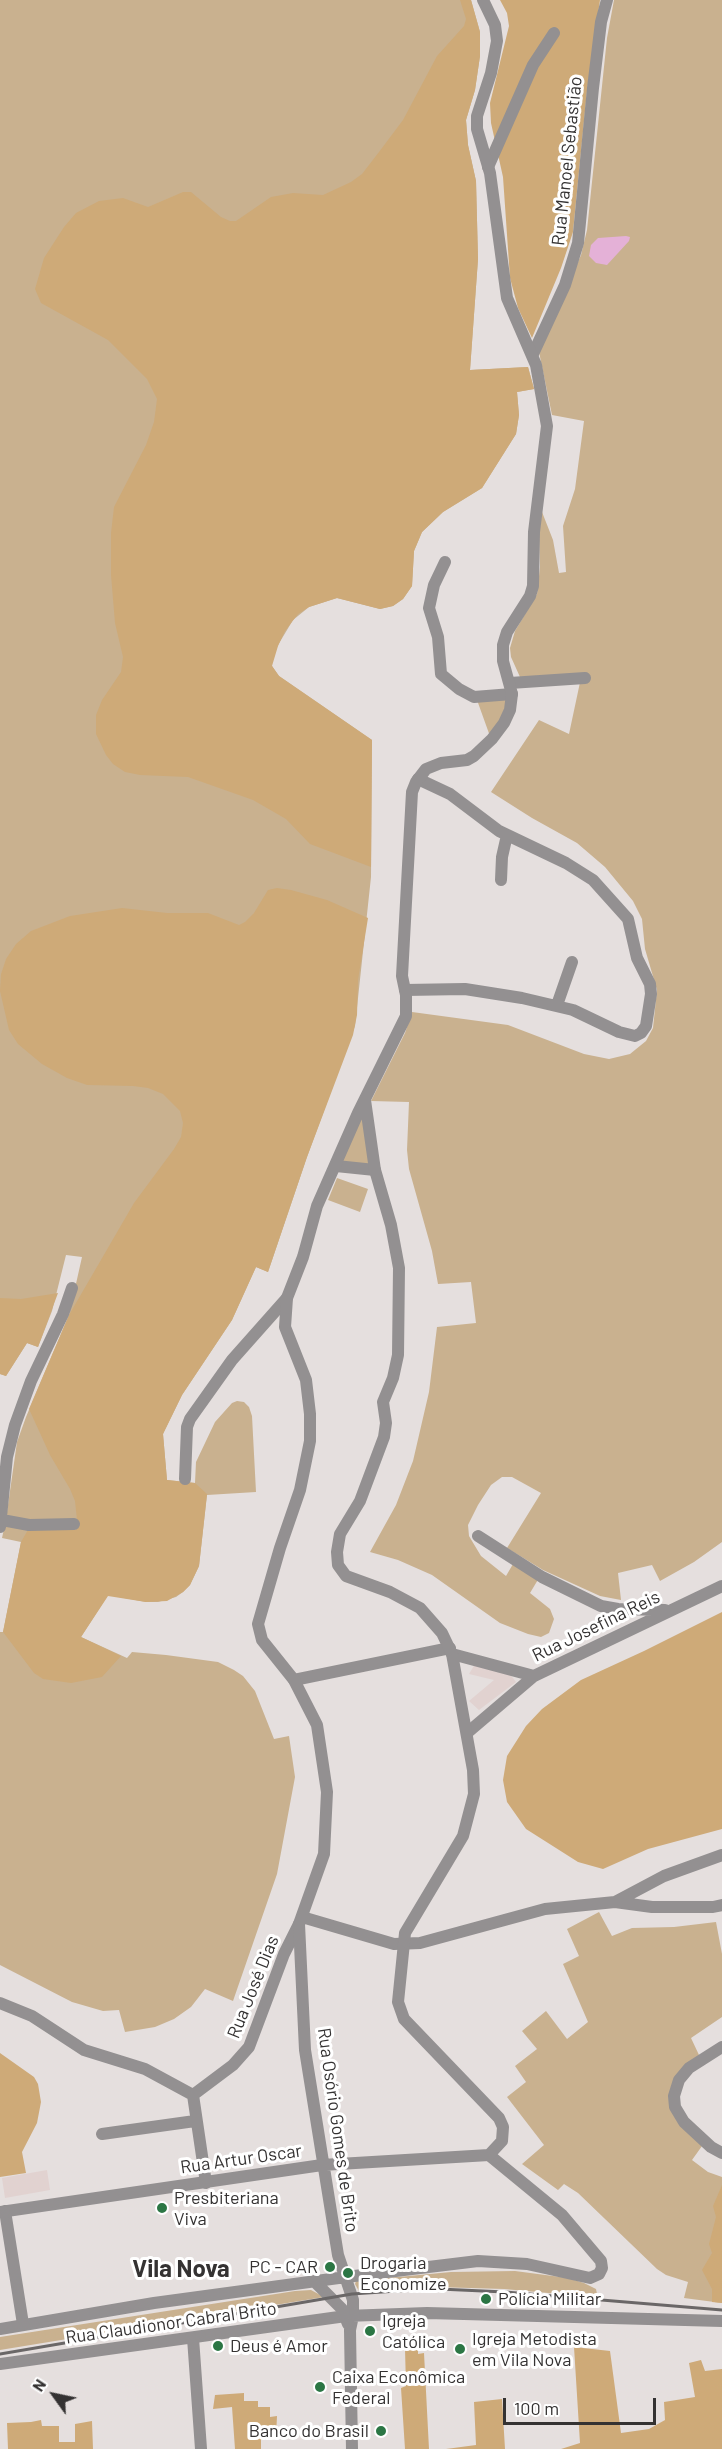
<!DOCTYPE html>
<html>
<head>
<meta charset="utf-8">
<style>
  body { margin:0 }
  #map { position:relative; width:722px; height:2449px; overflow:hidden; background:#e5dfde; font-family:Barlow,sans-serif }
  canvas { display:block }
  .north { position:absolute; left:24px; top:2365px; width:60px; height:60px; -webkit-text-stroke:4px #fff; paint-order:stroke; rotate:303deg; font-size:16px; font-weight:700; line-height:24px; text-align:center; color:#343232 }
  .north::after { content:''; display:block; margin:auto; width:21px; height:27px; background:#343232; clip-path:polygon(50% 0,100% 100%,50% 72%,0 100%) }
  .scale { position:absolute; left:503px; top:2398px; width:153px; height:27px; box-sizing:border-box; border:3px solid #343232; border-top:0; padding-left:8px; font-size:18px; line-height:21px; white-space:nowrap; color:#343232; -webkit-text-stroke:4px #fff; paint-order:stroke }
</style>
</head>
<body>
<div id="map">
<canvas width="722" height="2449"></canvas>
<div class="north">N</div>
<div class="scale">100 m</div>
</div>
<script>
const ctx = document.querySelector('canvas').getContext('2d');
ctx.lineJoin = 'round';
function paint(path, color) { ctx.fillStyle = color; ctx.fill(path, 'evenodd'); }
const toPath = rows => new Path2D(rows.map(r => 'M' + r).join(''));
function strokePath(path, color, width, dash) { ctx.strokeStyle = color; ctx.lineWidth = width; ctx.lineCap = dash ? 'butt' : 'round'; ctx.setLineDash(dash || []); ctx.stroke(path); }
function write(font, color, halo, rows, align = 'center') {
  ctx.font = font + ' Barlow,sans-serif'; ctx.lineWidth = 6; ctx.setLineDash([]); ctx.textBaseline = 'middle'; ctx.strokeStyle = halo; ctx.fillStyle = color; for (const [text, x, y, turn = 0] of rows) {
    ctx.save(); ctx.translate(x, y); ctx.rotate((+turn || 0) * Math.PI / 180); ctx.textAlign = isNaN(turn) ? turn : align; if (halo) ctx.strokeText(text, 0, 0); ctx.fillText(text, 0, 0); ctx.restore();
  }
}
paint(toPath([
  [475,1664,509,1673,516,1682,479,1710,469,1701,494,1680,469,1674],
  [47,2170,50,2190,5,2198,2,2178]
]), '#e1d2d0');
paint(toPath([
  [0,0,471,0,480,32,480,56,475,90,466,120,468,145,476,181,478,259,470,370,528,367,534,389,517,392,519,415,516,434,482,488,443,512,422,532,414,551,412,586,403,599,393,606,380,609,337,598,309,607,293,620,278,645,272,659,272,666,279,676,372,740,371,877,355,1026,307,1157,268,1272,256,1267,232,1320,182,1395,163,1434,167,1480,195,1483,196,1462,215,1422,232,1403,237,1401,244,1402,249,1407,252,1416,256,1492,207,1495,199,1566,190,1585,183,1592,176,1597,158,1602,146,1602,108,1595,81,1637,127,1658,132,1652,166,1655,218,1662,234,1670,243,1676,255,1691,274,1739,289,1736,295,1777,277,1874,233,2001,205,1989,191,2007,174,2019,155,2027,125,2032,119,2010,103,2011,72,2002,0,1965,0,1632,3,1632,21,1542,2,1538,5,1524,39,1530,77,1529,6,1519,17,1442,26,1417,69,1315,82,1257,66,1255,52,1311,38,1347,27,1343,6,1376,0,1374],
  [614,0,722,0,722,1542,694,1562,660,1581,652,1565,618,1573,621,1600,600,1596,543,1570,507,1548,541,1493,512,1477,502,1477,491,1485,478,1505,468,1525,469,1536,481,1556,506,1576,513,1564,539,1578,530,1593,550,1609,554,1619,549,1633,541,1637,528,1634,500,1623,432,1575,398,1560,370,1552,396,1505,413,1461,429,1392,437,1327,476,1323,471,1282,438,1284,432,1251,409,1169,407,1150,409,1102,371,1101,405,1033,412,1012,508,1025,584,1054,609,1059,630,1054,646,1041,653,1028,657,990,645,949,642,919,633,901,605,867,577,843,532,818,491,792,539,720,569,734,582,673,520,677,511,657,510,648,515,631,537,594,540,567,539,533,542,512,553,540,559,573,566,572,563,526,575,489,584,421,552,415,539,352,581,255,587,230,607,38],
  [511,695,491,739,477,700],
  [364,1110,373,1169,339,1165],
  [337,1178,368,1189,360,1212,328,1200],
  [599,1912,612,1936,632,1928,674,1927,716,1922,722,1954,722,2017,691,2038,699,2055,671,2089,702,2146,692,2160,708,2172,722,2177,722,2303,684,2298,688,2282,666,2275,657,2269,578,2193,564,2184,558,2190,522,2164,544,2145,507,2097,526,2082,515,2066,537,2049,522,2031,546,2011,567,2039,588,2022,563,1964,579,1956,567,1929],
  [515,2271,568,2278,584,2283,596,2289,597,2294,593,2297,504,2289,436,2287,360,2293,355,2284,356,2281,451,2272],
  [311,2290,324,2297,0,2350,0,2337,295,2291]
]), '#c9b18f');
paint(toPath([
  [460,0,471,0,480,32,480,56,475,90,466,120,468,145,476,181,478,259,470,370,528,367,534,389,517,392,519,415,516,434,482,488,443,512,422,532,414,551,412,586,403,599,393,606,380,609,337,598,309,607,298,614,285,631,278,646,272,666,279,676,372,740,371,867,310,844,286,819,253,800,188,777,140,775,125,772,113,764,106,755,96,734,96,715,102,700,121,672,123,657,115,623,111,575,111,533,114,507,146,445,154,422,157,399,147,379,108,340,41,303,35,289,44,258,64,227,76,213,99,201,123,198,148,207,183,192,191,192,221,217,230,221,236,221,271,197,293,193,323,195,351,182,362,174,379,152,403,120,437,56,464,26,466,19],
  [500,0,600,0,587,91,573,232,561,268,532,338,518,308,510,278,503,177,491,123,490,103,509,26,507,13],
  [277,888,291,890,327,900,368,918,358,980,357,1015,353,1035,307,1157,268,1272,256,1267,232,1320,182,1395,163,1434,167,1480,195,1483,207,1494,199,1566,190,1585,183,1592,167,1601,146,1602,108,1596,81,1637,121,1656,102,1677,71,1683,43,1679,34,1673,3,1632,21,1542,29,1528,76,1530,77,1520,75,1501,70,1489,50,1455,29,1409,69,1315,134,1203,174,1149,181,1137,183,1123,180,1111,163,1094,148,1088,133,1086,87,1085,67,1078,42,1064,18,1044,9,1030,0,991,1,974,6,959,16,944,31,931,70,916,122,908,167,913,208,913,239,925,245,922,254,913,268,890],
  [58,1293,38,1347,27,1343,6,1376,0,1374,0,1298,21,1299],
  [722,1612,722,1829,648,1849,603,1869,578,1862,526,1829,507,1802,503,1780,507,1756,526,1726,542,1709,581,1680,644,1651],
  [0,2053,34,2077,38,2084,41,2102,37,2123,22,2152,26,2173,0,2177],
  [722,2185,722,2303,712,2302,712,2289,702,2270,712,2253,709,2244,716,2217,713,2206],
  [418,2347,418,2354,424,2353,429,2449,405,2449,401,2388,406,2386,405,2349],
  [574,2347,610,2351,621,2433,649,2429,665,2420,664,2402,695,2397,689,2363,701,2360,705,2371,722,2369,722,2449,561,2449,580,2443],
  [244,2393,244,2401,258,2401,258,2407,270,2407,270,2417,277,2416,276,2437,261,2437,261,2449,235,2449,232,2407,213,2409,215,2395],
  [502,2399,505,2449,446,2449,476,2445,474,2402],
  [41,2420,42,2426,59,2426,59,2442,75,2442,75,2424,92,2421,93,2449,8,2449,7,2423,31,2422]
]), '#ceaa78');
paint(toPath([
  [626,236,630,237,629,241,607,265,596,263,589,256,591,245,598,238]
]), '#e4b1d7');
strokePath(toPath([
  [488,167,533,65,554,33],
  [533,354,565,285,578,243,593,88,601,22,607,0],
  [445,562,434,585,429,608,438,637,441,674,459,689,474,697,512,694],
  [510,683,585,678],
  [501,880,502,857,507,835],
  [405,990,465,989,522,998,573,1010,619,1032,635,1036,641,1033,646,1026,651,994,650,984,637,958,628,919,593,880,566,863,499,831,450,794,418,779],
  [557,1005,572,962],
  [336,1166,375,1170],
  [185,1479,187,1427,190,1419,232,1360,287,1298],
  [2,1520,29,1525,74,1524],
  [0,1527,7,1457,15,1425,31,1381,63,1314,72,1288],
  [478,1536,542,1577,601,1606,618,1609,665,1610],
  [452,1654,534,1676],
  [294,1680,450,1648],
  [467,1733,534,1676,722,1586],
  [615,1902,652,1907,713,1907,722,1905],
  [302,1917,394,1944,420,1943,545,1909,615,1902,664,1876,722,1855],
  [0,2003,32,2016,84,2050,145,2069,193,2095],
  [722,2047,689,2068,679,2080,674,2096,675,2107,684,2122,711,2147,722,2153],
  [193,2095,233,2065,249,2047,284,1954,299,1924],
  [193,2095,206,2183],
  [102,2134,195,2121],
  [346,2277,478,2261,527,2264,590,2278,599,2274,602,2268,601,2261,562,2215,489,2155],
  [193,2338,201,2449],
  [0,2364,346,2316]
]), '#939091', 12);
strokePath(toPath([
  [5,2211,23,2324],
  [0,2212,322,2165,489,2155,502,2141,503,2127,499,2118,404,2019,398,2002,405,1933,463,1836,474,1794,473,1770,452,1654,442,1633,420,1608,390,1592,346,1576,338,1565,337,1552,340,1534,360,1501,384,1437,386,1423,383,1402,393,1378,398,1355,399,1268,391,1225,375,1170,365,1100],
  [314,2281,342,2309,348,2324],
  [346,2316,427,2313,722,2321],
  [0,2329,154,2303,346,2277],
  [352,2449,350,2330,353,2316,353,2300,338,2255,305,2050,299,1924,324,1854,327,1792,317,1725,294,1680,262,1640,258,1624,280,1548,300,1490,310,1441,310,1414,306,1380,285,1327,287,1298,303,1257,317,1206,358,1113,406,1016,406,995,402,976,412,792,416,782,426,769,441,763,467,760,474,756,492,739,504,723,510,710,512,694,503,661,503,645,507,632,530,596,533,586,534,532,547,426,536,365,507,298,490,173,477,129,477,116,491,73,497,41,495,25,483,0]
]), '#939091', 12);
strokePath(toPath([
  [0,2354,352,2294,412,2290,439,2289,505,2292,722,2310]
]), '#6a6767', 3);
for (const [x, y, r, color] of [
  [162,2208,6,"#2b7644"],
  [330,2267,6,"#2b7644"],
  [348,2273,6,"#2b7644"],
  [486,2299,6,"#2b7644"],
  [370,2331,6,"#2b7644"],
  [218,2346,6,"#2b7644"],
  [460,2349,6,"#2b7644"],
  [320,2387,6,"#2b7644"],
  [381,2431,6,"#2b7644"]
]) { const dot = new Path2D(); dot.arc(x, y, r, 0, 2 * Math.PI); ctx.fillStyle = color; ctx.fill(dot); strokePath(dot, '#fff', 2); }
write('18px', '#343232', '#fff', [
  ["Rua Manoel Sebastião",567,161,-84],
  ["Rua Josefina Reis",596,1626,-26],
  ["Rua José Dias",253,1987,-68],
  ["Rua Osório Gomes de Brito",338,2130,82],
  ["Rua Artur Oscar",241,2159,-8],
  ["Rua Claudionor Cabral Brito",171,2323,-8]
]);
write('18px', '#343232', '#fff', [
  ["Presbiteriana",174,2198],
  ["Viva",174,2219],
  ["Drogaria",360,2263],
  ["Economize",360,2284],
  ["PC - CAR",318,2267,"right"],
  ["Polícia Militar",498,2299],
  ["Igreja",382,2321],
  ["Católica",382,2342],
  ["Igreja Metodista",472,2339],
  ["em Vila Nova",472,2360],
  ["Deus é Amor",230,2346],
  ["Caixa Econômica",332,2377],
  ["Federal",332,2398],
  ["Banco do Brasil",369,2431,"right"]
], 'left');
write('bold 24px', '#343232', '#fff', [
  ["Vila Nova",181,2269]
]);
</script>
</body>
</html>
